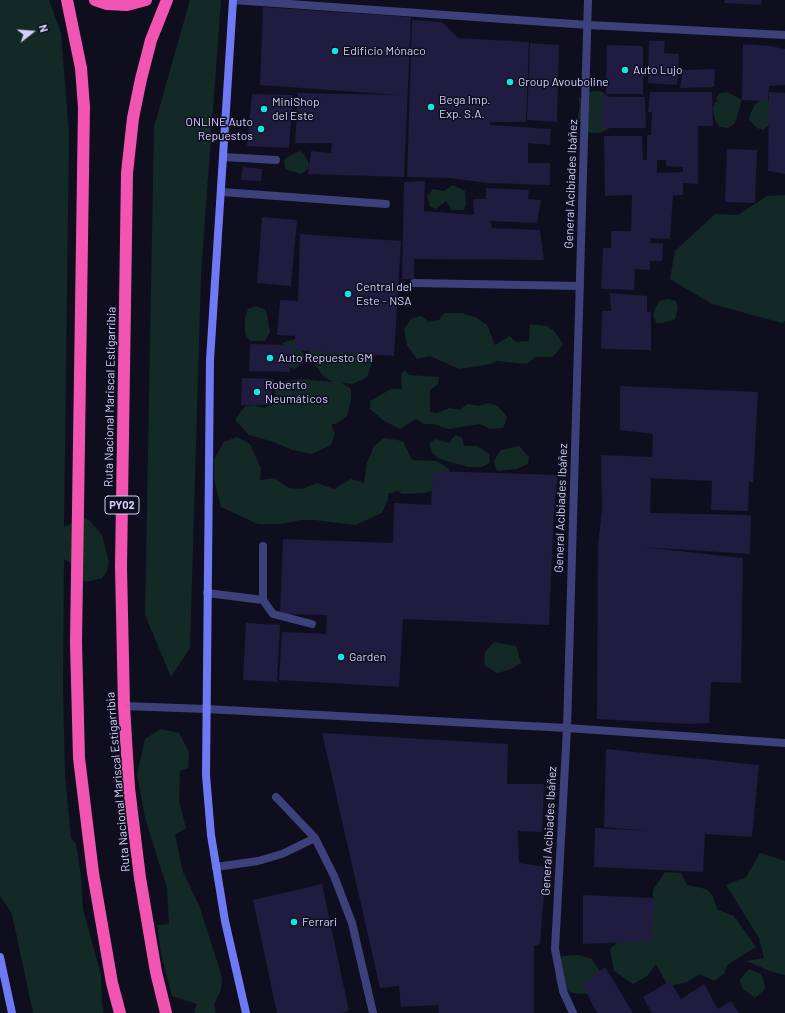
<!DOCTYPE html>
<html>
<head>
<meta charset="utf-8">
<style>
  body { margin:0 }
  #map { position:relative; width:785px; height:1013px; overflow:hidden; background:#0f0e1f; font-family:Barlow,sans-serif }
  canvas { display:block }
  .north { position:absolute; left:12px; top:12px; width:40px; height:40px; -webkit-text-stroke:3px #0f0e1f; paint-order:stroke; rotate:73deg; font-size:11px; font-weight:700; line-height:16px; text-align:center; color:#d1d0fb }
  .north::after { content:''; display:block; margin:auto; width:14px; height:18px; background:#d1d0fb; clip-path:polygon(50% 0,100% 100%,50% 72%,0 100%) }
</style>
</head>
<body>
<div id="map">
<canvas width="785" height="1013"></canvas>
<div class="north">N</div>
</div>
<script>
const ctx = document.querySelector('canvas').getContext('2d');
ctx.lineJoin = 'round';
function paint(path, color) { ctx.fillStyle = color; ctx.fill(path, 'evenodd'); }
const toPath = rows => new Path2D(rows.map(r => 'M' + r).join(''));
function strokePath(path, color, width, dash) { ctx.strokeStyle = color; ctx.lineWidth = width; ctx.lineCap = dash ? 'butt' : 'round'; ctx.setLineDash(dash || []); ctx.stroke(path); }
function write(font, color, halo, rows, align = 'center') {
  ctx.font = font + ' Barlow,sans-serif'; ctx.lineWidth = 3; ctx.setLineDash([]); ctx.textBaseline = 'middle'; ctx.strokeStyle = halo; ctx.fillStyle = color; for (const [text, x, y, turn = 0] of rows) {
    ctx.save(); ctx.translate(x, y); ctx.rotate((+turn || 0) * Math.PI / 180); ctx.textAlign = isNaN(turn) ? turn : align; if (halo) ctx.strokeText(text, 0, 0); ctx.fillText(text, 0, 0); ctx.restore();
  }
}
paint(toPath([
  [0,0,49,0,61,33,69,134,64,527,83,517,90,521,102,535,109,562,107,571,102,578,86,582,78,578,70,563,64,559,63,688,65,774,71,838,76,844,81,876,83,909,101,975,102,1005,104,1013,33,1013,12,914,0,896],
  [190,0,221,0,201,274,190,648,171,677,145,615,154,127],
  [592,91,601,91,614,101,612,127,600,133,591,133,585,130,578,117,580,104,578,99],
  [727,92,742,100,735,123,728,128,720,127,715,121,713,109,715,102,719,101,716,99,719,93],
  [768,97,772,123,763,130,757,128,749,120,750,114,756,103],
  [300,151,305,156,309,163,308,169,301,174,285,169,284,160,289,156],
  [453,185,465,191,466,204,464,210,452,210,446,201,436,209,430,206,427,196,433,189,444,191],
  [785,195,785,321,782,323,712,304,670,279,675,251,715,214,738,215,767,196],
  [668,299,676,301,678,309,675,319,663,323,656,323,653,315,655,309,659,301],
  [256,306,266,310,270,332,265,341,250,341,245,334,245,317,248,309],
  [444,313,462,313,477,318,487,325,495,345,510,336,516,342,529,341,530,324,547,326,555,332,563,344,553,357,535,357,527,364,497,361,491,364,459,369,430,356,417,359,407,345,404,329,411,319,421,316,429,322,439,320],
  [295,339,304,355,300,365,295,369,288,367,280,347,284,342],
  [314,346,367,346,374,358,367,377,353,384,342,383,351,389,351,400,347,416,336,424,331,424,335,434,331,445,312,454,292,450,274,442,249,435,235,420,245,406,255,405,264,408,274,404,275,388,286,381,299,379,334,382,324,377,307,354],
  [405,370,409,375,439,377,438,384,430,390,430,412,437,413,450,408,459,410,468,404,479,406,488,403,498,406,507,417,503,428,490,429,480,424,448,429,433,424,424,424,416,419,400,429,384,421,370,409,370,401,391,389,402,389,401,374],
  [455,435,462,438,464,446,477,446,490,454,489,463,482,467,468,467,440,459,432,453,429,444,435,439,449,443],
  [237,437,250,444,261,469,260,480,275,478,289,488,302,489,317,483,334,489,351,479,364,483,367,463,374,446,384,438,403,441,412,460,437,461,449,469,447,485,425,493,402,494,398,491,388,494,388,500,382,513,355,525,315,520,300,520,282,524,258,524,221,507,214,479,214,459,224,442],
  [519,446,529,457,528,464,517,469,497,471,494,462,497,455,501,450],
  [494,642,516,646,521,663,509,670,497,673,484,665,485,652],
  [161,729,179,733,189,752,188,768,180,771,179,801,186,828,175,835,183,872,199,905,222,977,221,990,214,1004,216,1013,194,1013,197,1004,172,996,161,954,157,925,169,924,167,888,145,818,137,774,145,739],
  [760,853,785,861,785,975,772,972,746,961,764,958,759,938,726,885,746,877],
  [665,872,681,873,687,885,706,889,712,895,718,910,734,916,756,947,727,965,724,974,714,981,700,974,687,982,668,986,656,964,647,976,633,984,614,971,610,949,653,909,653,890],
  [578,955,592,959,602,975,588,994,571,993,557,982,555,972,562,956],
  [749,969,761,974,765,985,764,990,755,998,742,988,740,980]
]), '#122926');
paint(toPath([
  [725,0,762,0,761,5,724,3],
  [263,7,411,17,404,177,308,174,311,151,331,153,332,143,295,143,298,93,400,95,260,85],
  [412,20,442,22,458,38,529,42,526,122,490,122,490,125,551,129,550,145,528,143,528,163,550,163,550,185,488,183,450,178,407,177],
  [649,41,665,41,664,53,679,54,677,85,648,83],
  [530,43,559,45,557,122,527,120],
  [743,44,770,46,785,49,785,85,769,86,768,101,742,100],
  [607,45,643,46,643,94,606,94],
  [715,69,714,87,680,88,683,70],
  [650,92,712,92,713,126,698,126,698,184,683,183,683,195,673,195,670,239,651,238,650,243,663,243,662,261,650,261,650,270,635,269,634,290,601,289,603,248,611,248,611,231,631,231,632,195,605,196,604,136,642,136,643,160,647,160,647,135,651,135,652,112,648,112],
  [657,160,666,160,666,166,683,167,683,172,657,173],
  [769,92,785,93,785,174,768,171],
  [252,94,293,95,289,148,247,146],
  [602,97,645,97,646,128,601,128],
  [727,149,757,150,755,203,725,202],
  [243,167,262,169,261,181,241,180],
  [425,181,424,211,474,215,473,199,486,199,486,188,529,190,528,199,541,200,537,223,491,221,492,228,540,230,544,260,414,259,414,279,402,279,404,182],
  [262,217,297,220,291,286,257,283],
  [300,234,401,241,394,356,295,350,295,336,277,335,280,300,298,301],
  [610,293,647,296,647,312,651,312,651,350,601,349,602,311,611,311],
  [250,344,292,345,290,372,249,371],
  [242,378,274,379,271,405,241,405],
  [620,386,758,392,753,482,749,482,748,511,711,510,712,481,651,478,650,513,751,515,750,554,643,547,743,558,741,683,711,682,709,723,689,724,597,719,598,544,602,511,601,455,652,457,653,434,620,430],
  [433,471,558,475,554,510,549,625,403,619,399,687,279,680,282,632,326,634,327,615,280,614,283,539,393,543,394,503,431,505],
  [246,623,280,625,277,682,243,680],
  [322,733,508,744,507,784,544,784,542,832,518,831,519,863,546,867,540,944,534,946,534,1013,439,1013,438,1005,401,1007,399,986,380,988],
  [606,749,759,765,752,837,705,834,703,872,594,867,595,828,650,831,604,827],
  [322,884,349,1011,341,1013,277,1013,253,900],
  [583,895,654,898,652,941,583,944],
  [605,967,633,1013,597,1013,582,984],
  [670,981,681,999,704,984,718,1009,731,1001,739,1013,652,1013,643,997]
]), '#1f1c3f');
strokePath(toPath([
  [224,157,276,160],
  [222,192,386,204],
  [414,283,580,286],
  [263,546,263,600],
  [207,593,263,600,273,614,312,624],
  [315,838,334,876,352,923,373,1013],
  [216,867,258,861,282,854,315,838,276,797]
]), '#3d417b', 8);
strokePath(toPath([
  [233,0,588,25,785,35],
  [124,706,206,709,567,728,785,743],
  [573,1013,563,991,555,949,567,728,588,0]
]), '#3d417b', 8);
strokePath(toPath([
  [233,0,210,360,206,775,211,835,225,921,246,1013],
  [0,957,12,1013]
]), '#6f79f4', 8);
strokePath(toPath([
  [67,0,81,68,84,107,76,642,79,758,93,873,112,983,120,1013],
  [95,0,107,4,127,5,146,0],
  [166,1013,156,972,140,878,129,788,124,706,121,567,127,173,133,118,141,79,151,40,167,0]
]), '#f254b1', 12);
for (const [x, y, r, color] of [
  [335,51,4,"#11e6e5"],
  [625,70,4,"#11e6e5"],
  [510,82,4,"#11e6e5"],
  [431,107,4,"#11e6e5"],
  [264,109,4,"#11e6e5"],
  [261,129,4,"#11e6e5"],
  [348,294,4,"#11e6e5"],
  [270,358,4,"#11e6e5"],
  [257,392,4,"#11e6e5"],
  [341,657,4,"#11e6e5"],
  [294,922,4,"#11e6e5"]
]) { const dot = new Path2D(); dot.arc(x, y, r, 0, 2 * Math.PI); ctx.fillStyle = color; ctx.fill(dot); strokePath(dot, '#0f0e1f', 1.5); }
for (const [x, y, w] of [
  [122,505,34]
]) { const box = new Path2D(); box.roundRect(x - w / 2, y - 9, w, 18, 3); ctx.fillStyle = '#0f0e1f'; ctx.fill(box); strokePath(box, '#d1d0fb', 1); }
write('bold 11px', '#d1d0fb', null, [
  ["PY02",122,505]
]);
write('12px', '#d1d0fb', '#0f0e1f', [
  ["Edificio Mónaco",343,51],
  ["Auto Lujo",633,70],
  ["Group Avouboline",518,82],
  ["Bega Imp.",439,100],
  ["Exp. S.A.",439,114],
  ["MiniShop",272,102],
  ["del Este",272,116],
  ["ONLINE Auto",253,122,"right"],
  ["Repuestos",253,136,"right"],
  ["Central del",356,287],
  ["Este - NSA",356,301],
  ["Auto Repuesto GM",278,358],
  ["Roberto",265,385],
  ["Neumáticos",265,399],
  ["Garden",349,657],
  ["Ferrari",302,922]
], 'left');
write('12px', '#d1d0fb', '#0f0e1f', [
  ["General Acibiades Ibáñez",571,184,-88],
  ["Ruta Nacional Mariscal Estigarribia",110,397,-89],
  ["General Acibiades Ibáñez",561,508,-88],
  ["Ruta Nacional Mariscal Estigarribia",118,782,-95],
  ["General Acibiades Ibáñez",549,831,-87]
]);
</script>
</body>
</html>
